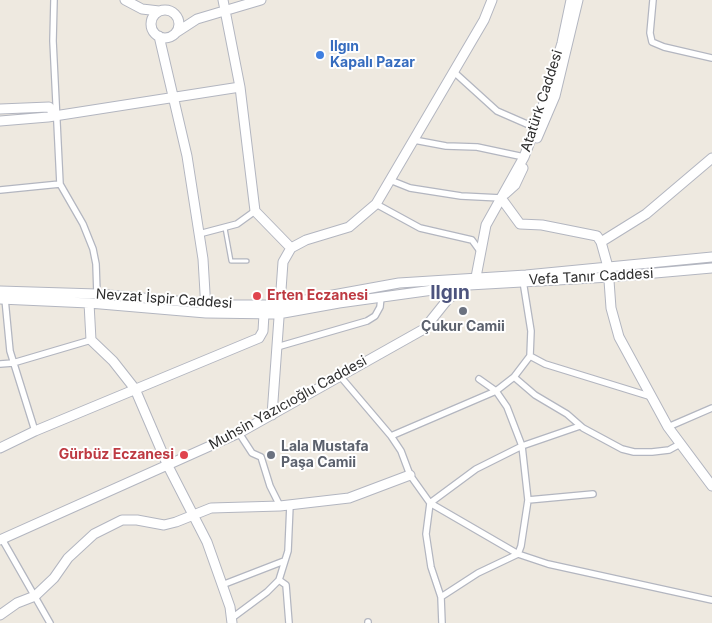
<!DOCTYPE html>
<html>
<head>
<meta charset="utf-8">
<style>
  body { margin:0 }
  canvas { display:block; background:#eee9e0 }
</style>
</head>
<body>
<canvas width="712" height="623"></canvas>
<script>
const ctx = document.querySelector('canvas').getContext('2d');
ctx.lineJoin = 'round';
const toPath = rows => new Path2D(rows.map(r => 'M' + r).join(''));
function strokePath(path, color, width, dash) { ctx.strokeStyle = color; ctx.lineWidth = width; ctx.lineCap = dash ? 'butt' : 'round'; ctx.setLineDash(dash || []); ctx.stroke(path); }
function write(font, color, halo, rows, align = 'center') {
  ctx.font = font + ' Inter,sans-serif'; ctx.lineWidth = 4; ctx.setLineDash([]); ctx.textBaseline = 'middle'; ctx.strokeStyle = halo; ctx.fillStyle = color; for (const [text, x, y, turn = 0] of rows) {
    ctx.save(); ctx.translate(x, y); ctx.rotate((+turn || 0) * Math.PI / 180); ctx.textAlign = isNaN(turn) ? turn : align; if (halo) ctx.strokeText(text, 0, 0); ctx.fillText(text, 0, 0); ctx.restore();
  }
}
const lane = toPath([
  [225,228,231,261,247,261]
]);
const street = toPath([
  [54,0,53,41,60,184,83,224,93,249,96,264,97,294],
  [653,0,650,33,652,42,664,47,712,58],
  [454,72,497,111,536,128],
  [414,140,446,146,477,147,524,157],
  [390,180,410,188,461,196,501,198],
  [0,190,60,184],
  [376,204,420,228,472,240,480,251],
  [199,234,237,224,255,211],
  [5,299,10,351,35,431],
  [277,347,367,321,375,316,380,307,381,297],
  [530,356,545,364,652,397],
  [0,364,13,363,91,340],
  [340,376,391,436,401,451,410,475,430,503,518,554,548,564,712,600],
  [514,377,535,395,567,414,583,428,622,449,634,452,652,452,669,450,680,444],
  [668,427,712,408],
  [239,433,252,453,261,457,270,486,280,506],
  [391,436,496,391,514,377,530,356,531,331,523,281],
  [528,500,593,494],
  [2,539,50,623],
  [222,585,284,561],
  [441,597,478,573,518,554,521,546,528,500,522,446,507,407,496,391,479,379],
  [232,618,267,592,279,580],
  [368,622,368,623],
  [289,623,286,585,279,580,288,551,290,505],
  [442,623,441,597,431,567,426,534,430,503,476,469,522,446,580,426]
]);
const secondary = toPath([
  [125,0,142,9,159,11],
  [223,0,240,87,255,211,291,248],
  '151 24a14 14 0 1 1 28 0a14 14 0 1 1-28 0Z',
  [177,32,197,19,261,0],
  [159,36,187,156,203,259,206,310],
  [0,109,49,107,57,115],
  [0,121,48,117,240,87],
  [537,138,555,96,578,0],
  [505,194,515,185,523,168],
  [501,198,520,224,542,225,597,236,601,242,608,267,611,308,619,337,668,427,712,486],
  [601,242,646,214,712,158],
  [0,291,97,294,222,305,278,305,399,283,526,275,712,257],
  [0,299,89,303,206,313,278,314,339,303,469,285,610,277,712,268],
  [89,303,91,340,113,361,135,389,168,466,207,542,230,607,232,623],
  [272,415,283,262,291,248,306,240,349,227,376,204,484,20,492,0],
  [0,448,35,431,259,338,263,331,264,314],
  [0,540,239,433,424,329,448,299,469,285,476,277,486,225,524,157,540,116,562,43,571,0],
  [0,615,17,603,35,596,54,578,68,558,94,534,122,520,137,520,164,525,176,522,211,508,280,506,349,498,410,475]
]);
strokePath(lane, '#b3b6c0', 5.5);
strokePath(street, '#b3b6c0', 8);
strokePath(secondary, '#b3b6c0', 11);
strokePath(lane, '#fff', 3);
strokePath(street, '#fff', 5.5);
strokePath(secondary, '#fff', 9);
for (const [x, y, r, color] of [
  [320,55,5,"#3f7fe0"],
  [257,296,5,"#e0444e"],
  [463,311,5,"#6b7280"],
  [184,455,5,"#e0444e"],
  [271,455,5,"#6b7280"]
]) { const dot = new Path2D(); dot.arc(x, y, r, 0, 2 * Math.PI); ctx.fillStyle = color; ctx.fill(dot); strokePath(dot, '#fff', 2); }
write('bold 14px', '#366cbe', '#fff', [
  ["Ilgın",330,47],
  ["Kapalı Pazar",330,63]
], 'left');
write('14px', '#2d2d2d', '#fff', [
  ["Atatürk Caddesi",542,101,-72],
  ["Vefa Tanır Caddesi",591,277,-3],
  ["Nevzat İspir Caddesi",164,299,4],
  ["Muhsin Yazıcıoğlu Caddesi",288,403,-29]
]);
write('bold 14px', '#be3a42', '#fff', [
  ["Erten Eczanesi",267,296],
  ["Gürbüz Eczanesi",174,455,"right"]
], 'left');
write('bold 14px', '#5b616d', '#fff', [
  ["Çukur Camii",463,327],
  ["Lala Mustafa",281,447,"left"],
  ["Paşa Camii",281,463,"left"]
]);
write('bold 19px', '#4d547e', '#fff', [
  ["Ilgın",450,293]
]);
</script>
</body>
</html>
